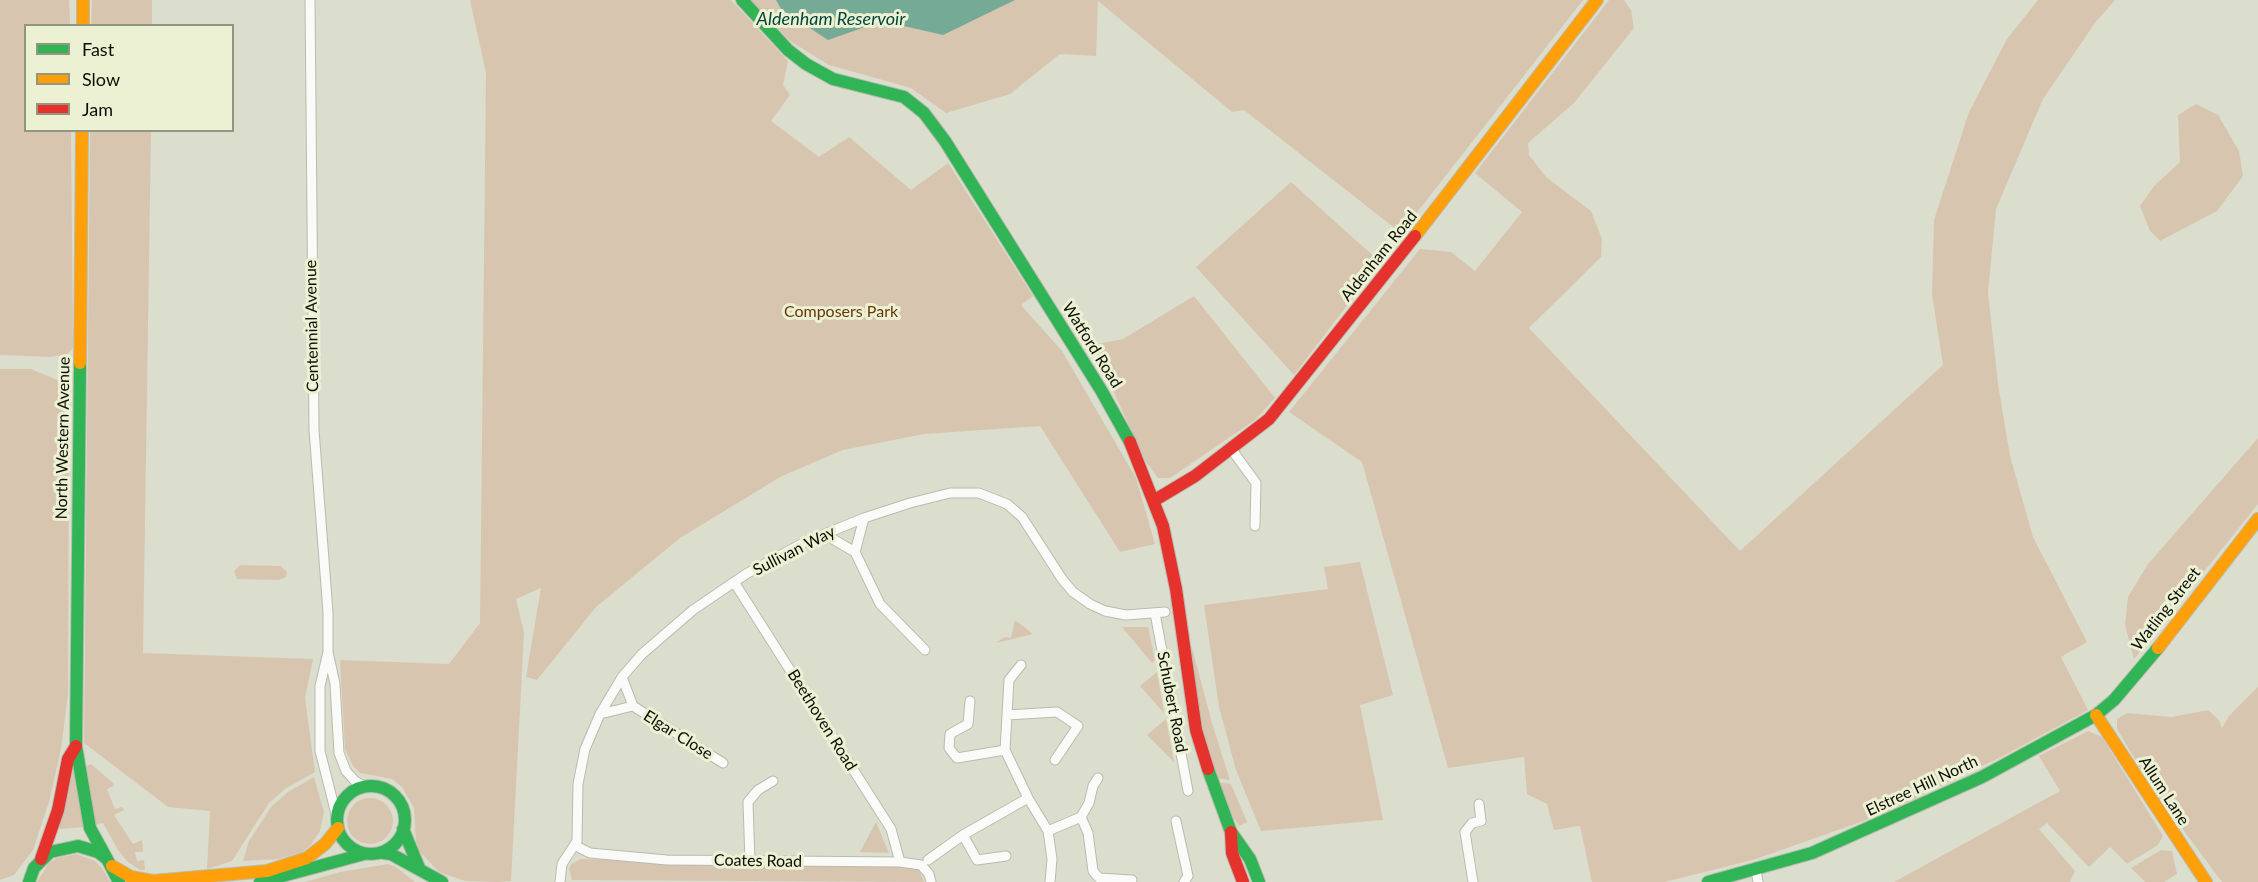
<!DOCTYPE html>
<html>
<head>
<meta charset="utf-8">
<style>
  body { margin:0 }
  #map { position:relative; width:2258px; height:882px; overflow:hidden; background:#dbdecd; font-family:Lato,sans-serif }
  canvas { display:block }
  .legend { position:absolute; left:24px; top:24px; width:210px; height:108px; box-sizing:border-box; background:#edf1d4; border:2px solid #939681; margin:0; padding:8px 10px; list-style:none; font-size:18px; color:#0d0e05 }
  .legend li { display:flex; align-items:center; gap:12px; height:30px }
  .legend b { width:30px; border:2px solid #939681 }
</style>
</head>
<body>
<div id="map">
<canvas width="2258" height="882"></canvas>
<ul class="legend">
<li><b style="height:8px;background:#30b455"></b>Fast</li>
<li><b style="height:8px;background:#ff9f0a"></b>Slow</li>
<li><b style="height:8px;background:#e5322d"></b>Jam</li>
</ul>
</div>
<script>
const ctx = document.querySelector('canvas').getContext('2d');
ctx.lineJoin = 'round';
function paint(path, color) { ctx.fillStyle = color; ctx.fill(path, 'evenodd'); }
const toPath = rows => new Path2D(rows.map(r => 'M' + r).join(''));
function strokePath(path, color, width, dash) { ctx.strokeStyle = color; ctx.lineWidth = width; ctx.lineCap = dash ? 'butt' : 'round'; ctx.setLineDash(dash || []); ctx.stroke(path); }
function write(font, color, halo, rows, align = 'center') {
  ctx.font = font + ' Lato,sans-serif'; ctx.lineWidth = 6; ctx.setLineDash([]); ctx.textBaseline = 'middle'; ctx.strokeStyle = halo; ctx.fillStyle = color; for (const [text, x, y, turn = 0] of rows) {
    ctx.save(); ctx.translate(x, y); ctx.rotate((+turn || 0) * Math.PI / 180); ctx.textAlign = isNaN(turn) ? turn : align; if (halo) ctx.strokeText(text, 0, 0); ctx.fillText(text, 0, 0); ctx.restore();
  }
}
paint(toPath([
  [0,0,69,0,70,25,26,26,26,130,71,131,73,348,67,354,51,357,0,355],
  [92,0,152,0,152,25,91,26],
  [470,0,731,0,788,61,783,85,790,95,771,121,819,157,849,137,911,190,948,163,1033,296,1021,305,1062,351,1136,478,1155,544,1120,552,1040,426,924,434,843,450,782,476,680,538,596,607,537,680,526,677,541,588,516,599,524,633,511,881,498,882,465,881,439,872,420,852,416,841,414,808,402,787,392,779,360,773,353,766,345,749,340,660,449,664,480,623,486,73],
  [749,0,1583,0,1401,233,1244,110,1232,112,1098,1,1096,56,1060,54,1010,94,946,113,911,88,829,65,790,41],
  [1609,0,1624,0,1631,10,1634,28,1574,103,1528,143,1529,155,1546,177,1591,211,1602,239,1601,257,1529,328,1740,551,1943,365,1932,294,1934,220,1969,112,2007,39,2038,0,2115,0,2095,23,2043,99,1996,209,1988,292,1998,384,2010,456,2033,537,2087,642,2061,657,2088,710,1999,758,1883,814,1756,859,1665,882,1592,882,1580,826,1554,830,1547,804,1527,794,1524,757,1448,768,1362,462,1289,412,1420,249,1451,252,1475,271,1522,212,1475,173],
  [2196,104,2218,115,2239,151,2243,176,2217,211,2160,241,2150,231,2140,206,2154,186,2180,162,2178,115],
  [90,131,151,131,143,653,313,659,305,698,315,772,285,789,269,803,232,861,207,869,210,811,168,807,84,743],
  [1291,182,1380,262,1294,375,1196,267],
  [1194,296,1275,398,1255,420,1170,478,1158,478,1146,462,1092,345,1123,339],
  [0,369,31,369,60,381,69,402,68,694,61,749,49,802,33,850,14,875,0,880],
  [2258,438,2258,504,2134,659,2125,625,2128,597,2148,564],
  [1360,562,1393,695,1360,705,1383,820,1261,831,1236,770,1219,707,1204,605,1328,589,1324,567],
  [240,565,281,566,287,572,286,577,279,580,237,579,234,571],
  [1015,620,1033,634,996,643,1004,637,1011,638],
  [1122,627,1148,627,1155,660,1152,663],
  [1192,648,1212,723,1230,780,1215,778,1199,715,1192,675],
  [1157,672,1164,713,1140,686],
  [2258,687,2258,882,2222,882,2152,788,2117,729,2117,719,2127,713,2172,717,2208,710,2219,720,2222,728,2229,716],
  [1166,719,1174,762,1147,735],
  [2088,731,2102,737,2155,823,2163,836,2158,845,2127,864,2110,847,2089,867,2047,823,2039,829,2075,871,2070,882,1894,882,2060,791,2039,756],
  [73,761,84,827,59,829],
  [91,764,113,783,114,786,107,789,115,809,122,807,124,810,114,815,133,844,142,840,143,852,135,852,137,861,144,860,145,870,140,870,128,862,118,850,103,823,94,825,86,766],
  [314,777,324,812,320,831,310,846,302,852,279,859,243,861,249,841,271,807,288,792],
  [1217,782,1231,784,1247,822,1239,826,1225,804],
  '347 821a23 23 0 1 1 46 0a23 23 0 1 1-46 0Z',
  [876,822,889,853,860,852],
  [2161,850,2172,851,2177,874,2164,882,2145,882,2131,868],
  [76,854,95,861,102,868,110,882,37,882,49,863,57,858],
  [581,859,907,867,919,870,924,882,572,880,569,869,571,864],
  [388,864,396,867,415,882,305,882,340,872]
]), '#d8c5b0');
paint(toPath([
  [776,0,1015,0,943,35,882,21,828,40,781,9]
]), '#75aa97');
const street = toPath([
  [310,0,314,430,328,612,328,652,335,684,339,753,346,771,355,781,366,787],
  [1232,450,1256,483,1255,526],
  [824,534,855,552,880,604,925,650],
  [855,552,864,518],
  [734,582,891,829,900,862],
  [1155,613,1188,791],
  [328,652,320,686,320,751,337,818],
  [1021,665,1009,680,1005,750,1028,798,1048,831,1052,859,1050,882],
  [622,677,633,706,723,763],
  [970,701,968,724,950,734,949,748,957,758,1005,750],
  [600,714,633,706],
  [1007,715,1057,712,1078,726,1055,760],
  [1081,817,1088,833,1093,871,1099,878,1132,880],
  [1176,821,1188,876,1184,882],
  [1048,831,1081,817,1089,803,1093,786,1098,778],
  [963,835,977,860,1006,856],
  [576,846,590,853,667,860,900,862,921,865,929,874,931,882],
  [928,860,963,835,1028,798],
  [750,862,748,802,758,790,773,781],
  [1756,870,1758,882],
  [560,882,562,864,577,841,578,784,585,749,600,714,622,677,642,654,693,610,746,574,805,542,864,518,910,503,950,493,979,493,1007,504,1022,517,1062,579,1073,592,1090,604,1105,611,1126,615,1165,612],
  [1473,882,1465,832,1472,823,1481,821,1479,804]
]);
const fast = toPath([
  [742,0,788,50,806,64,833,79,904,97,924,113,945,141,1101,390,1130,442],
  [80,363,76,746,90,828,107,859],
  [1208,769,1231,832,1250,859,1259,882],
  '337 820a34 34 0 1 1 68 0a34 34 0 1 1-68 0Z',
  [403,829,420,870],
  [383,853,391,854,442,882],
  [29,882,34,868,50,852,78,846,98,852,107,859,119,882],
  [260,882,364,854],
  [1708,882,1812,853,1982,777,2096,715,2114,700,2158,648]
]);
const slow = toPath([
  [83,0,83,26],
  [1415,236,1597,0],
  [80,363,82,130],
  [2158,648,2258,519],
  [2096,715,2206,882],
  [112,866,131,877,153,881,267,871,307,858,325,844,338,828]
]);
const jam = toPath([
  [1130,442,1163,526,1176,589,1196,730,1208,769],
  [1155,500,1195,476,1269,419,1415,236],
  [1231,832,1232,853,1243,882],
  [41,859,58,810,68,759,76,746]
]);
strokePath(street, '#b9bbaf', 11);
strokePath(fast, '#b9bbaf', 14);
strokePath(slow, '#b9bbaf', 14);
strokePath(jam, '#b9bbaf', 14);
strokePath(street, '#fafaf8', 9);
strokePath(fast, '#30b455', 12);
strokePath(slow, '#ff9f0a', 12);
strokePath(jam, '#e5322d', 12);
write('16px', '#0d0e05', '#edf1d4', [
  ["Aldenham Road",1379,256,-51],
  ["Centennial Avenue",312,326,-91],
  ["Watford Road",1092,345,58],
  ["North Western Avenue",63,438,-89],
  ["Sullivan Way",794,551,-27],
  ["Watling Street",2166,609,-52],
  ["Schubert Road",1172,702,79],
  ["Beethoven Road",822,720,58],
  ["Elgar Close",678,735,32],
  ["Elstree Hill North",1922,786,-25],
  ["Allum Lane",2164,791,57],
  ["Coates Road",758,861,1]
]);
write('16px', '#69360b', '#edf1d4', [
  ["Composers Park",841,312]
]);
write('italic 18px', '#014638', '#edf1d4', [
  ["Aldenham Reservoir",831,19]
]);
</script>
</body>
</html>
